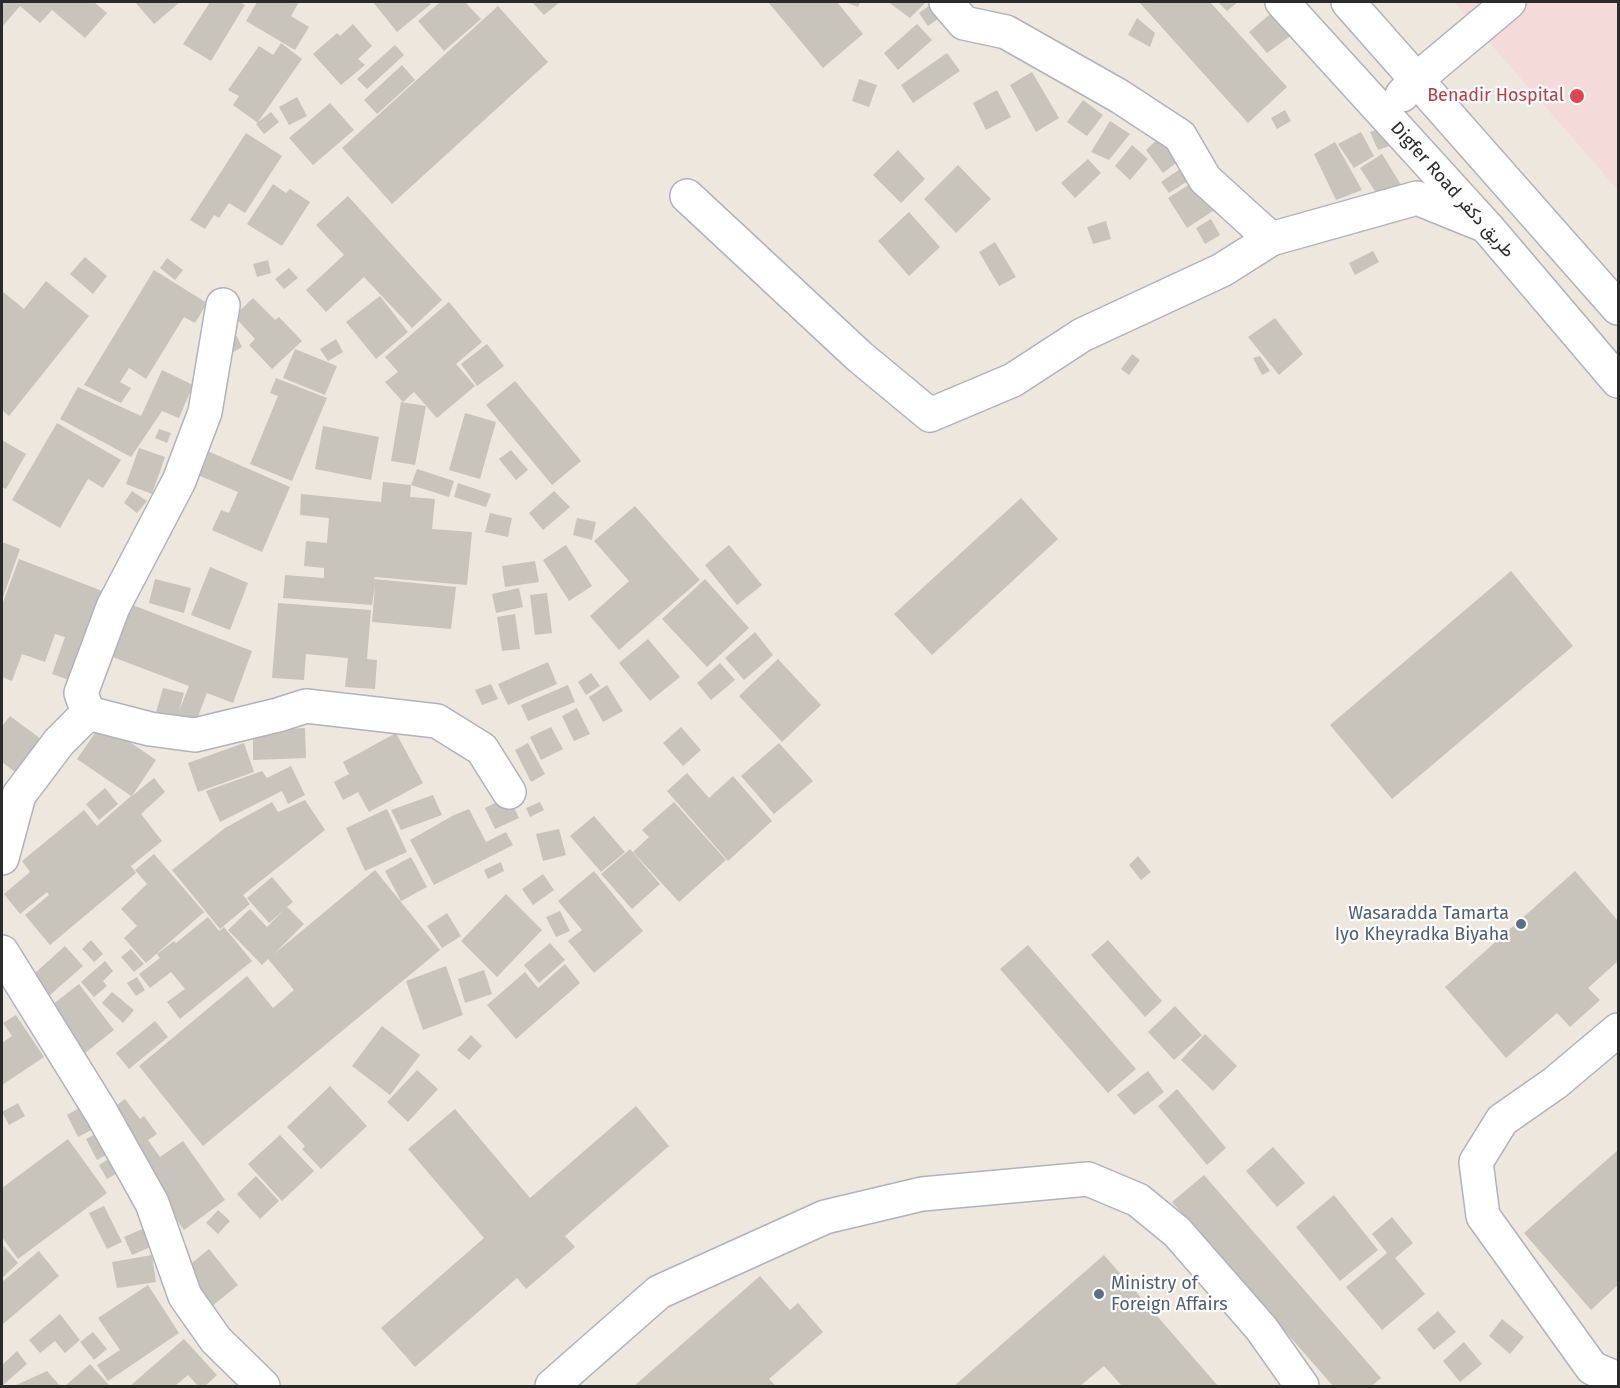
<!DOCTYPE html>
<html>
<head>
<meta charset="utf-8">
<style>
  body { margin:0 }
  #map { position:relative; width:1620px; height:1388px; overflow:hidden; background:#ede7dd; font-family:"Fira Sans",sans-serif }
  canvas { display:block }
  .frame { position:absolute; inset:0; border:3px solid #2b2b2b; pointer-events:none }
</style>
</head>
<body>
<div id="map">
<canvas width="1620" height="1388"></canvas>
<div class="frame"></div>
</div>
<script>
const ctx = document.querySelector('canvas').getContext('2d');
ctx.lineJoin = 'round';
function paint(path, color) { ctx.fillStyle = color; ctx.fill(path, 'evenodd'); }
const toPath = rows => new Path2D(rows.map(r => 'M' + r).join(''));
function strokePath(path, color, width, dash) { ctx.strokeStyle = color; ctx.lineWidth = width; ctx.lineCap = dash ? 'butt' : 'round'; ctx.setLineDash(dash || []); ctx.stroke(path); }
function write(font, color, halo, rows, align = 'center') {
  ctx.font = font + ' "Fira Sans",Vazirmatn,sans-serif'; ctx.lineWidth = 4.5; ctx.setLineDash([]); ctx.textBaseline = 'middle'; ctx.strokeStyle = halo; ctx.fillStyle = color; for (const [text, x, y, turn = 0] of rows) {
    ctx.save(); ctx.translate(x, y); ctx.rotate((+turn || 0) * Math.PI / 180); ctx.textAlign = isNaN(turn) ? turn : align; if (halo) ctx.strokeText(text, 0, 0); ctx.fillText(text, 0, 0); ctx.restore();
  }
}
paint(toPath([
  [1454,2,1618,2,1618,190]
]), '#f4dbda');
paint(toPath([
  [2,2,94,2,107,13,85,38,52,10,40,23,20,6,2,27],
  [135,2,180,2,154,24],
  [210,2,240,2,245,5,211,61,183,44],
  [257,2,299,2,291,16,309,27,295,50,246,21],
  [373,2,428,2,431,4,397,32],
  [440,2,465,2,481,19,444,51,418,21],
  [532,2,560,2,544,15],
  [768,2,837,2,863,34,823,68],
  [845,2,860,2,858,7],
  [888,2,926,2,910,18],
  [1139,2,1210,2,1287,87,1248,123],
  [1218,2,1238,2,1227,11],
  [933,3,942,16,928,26,919,13],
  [498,6,548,62,392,204,342,148],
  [1275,10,1293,34,1267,53,1249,32],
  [1137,18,1155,33,1150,47,1128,35],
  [353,24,372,46,358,59,365,65,341,85,313,54,337,33,340,36],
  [917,24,932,40,898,70,884,53],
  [281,43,302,59,258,122,271,112,279,122,264,134,256,124,258,123,233,105,239,96,228,90,259,46,273,55],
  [395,45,404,55,367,89,357,79],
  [947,53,960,71,913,103,901,85],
  [402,65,415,80,377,114,364,100],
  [1032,72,1059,118,1036,132,1010,85],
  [859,79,877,85,869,107,852,101],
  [997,90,1011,117,986,130,973,103],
  [297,97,307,116,289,125,279,107],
  [1083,100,1103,115,1087,136,1067,122],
  [330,103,354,130,313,165,289,138],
  [1285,110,1291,121,1277,129,1271,118],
  [1110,121,1130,134,1109,160,1091,152],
  [1385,127,1392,145,1378,150,1370,132],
  [1361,132,1374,156,1354,168,1338,144],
  [246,133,282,156,245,213,229,203,219,218,214,215,205,229,190,220],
  [1162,135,1181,159,1163,173,1146,150],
  [1335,142,1362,190,1336,200,1314,154],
  [1132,145,1148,159,1130,180,1115,166],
  [898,150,925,179,901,203,873,175],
  [1382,154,1403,188,1382,202,1360,168],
  [1088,159,1101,173,1075,198,1061,183],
  [958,165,991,199,956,233,924,199],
  [1183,167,1191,179,1169,193,1161,182],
  [1198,179,1216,209,1187,228,1168,198],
  [273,184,286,193,290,189,310,202,282,246,247,224],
  [348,196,442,300,412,328,364,277,326,312,306,290,344,255,316,225],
  [909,212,940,247,909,276,878,241],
  [1211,219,1220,235,1205,244,1196,228],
  [1106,221,1111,239,1093,244,1087,227],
  [995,242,1016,277,999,286,979,252],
  [1373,251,1379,262,1355,275,1349,263],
  [85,257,107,276,93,294,70,274],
  [167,258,183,270,175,280,160,268],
  [268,260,271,273,257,277,253,264],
  [289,268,298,278,284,289,275,279],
  [154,270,207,303,195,323,184,317,146,379,129,368,120,382,131,388,121,403,84,385],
  [46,281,89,316,9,416,2,410,2,291,24,309],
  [380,296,408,332,376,359,346,322],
  [253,298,275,320,279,317,302,341,272,369,249,345,255,339,234,316],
  [449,302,482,342,456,364,475,386,437,418,414,392,403,402,385,382,398,372,385,357],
  [1275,318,1303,354,1279,375,1248,337],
  [234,331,242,347,228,355],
  [336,339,343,352,328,361,320,349],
  [487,344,504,366,477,386,461,364],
  [295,349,337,366,325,395,283,378],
  [1132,354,1140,360,1129,375,1121,369],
  [1260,356,1270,371,1262,375,1253,358],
  [162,370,193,385,179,418,162,411,131,457,60,419,78,387,141,416],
  [276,378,327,398,292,481,250,464,278,396,270,393],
  [515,381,581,461,552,485,486,405],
  [401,402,426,406,415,465,391,461],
  [465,413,496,422,480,479,449,470],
  [57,423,121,460,103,488,88,479,60,528,12,500],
  [323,426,379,437,371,480,315,469],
  [159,429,171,433,167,443,155,438],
  [2,440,26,454,6,489,2,487],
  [139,448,165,457,152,494,126,484],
  [203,449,290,487,262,552,212,530,221,510,229,513,238,492,193,473],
  [511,450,528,470,516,480,499,459],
  [417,469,454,481,449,497,411,485],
  [383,482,411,485,410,497,435,499,432,529,472,532,467,585,375,577,374,579,456,587,451,629,372,622,375,585,372,605,283,598,285,575,324,578,324,568,304,566,306,541,327,543,329,518,300,515,301,494,381,502],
  [458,483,491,494,486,507,454,497],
  [132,491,147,501,137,513,124,503],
  [554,491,570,507,543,530,529,513],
  [1021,498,1058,539,932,655,894,614],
  [635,506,700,580,619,650,590,616,629,581,594,541],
  [490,513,512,518,508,537,485,532],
  [577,518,596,522,592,540,573,535],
  [2,542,20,549,2,600],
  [566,545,592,586,569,601,543,560],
  [729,545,762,585,737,605,705,565],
  [19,559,105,592,72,681,52,674,65,637,55,634,45,662,22,654,12,681,2,677,2,605],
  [535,561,539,582,505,587,502,566],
  [210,567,248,583,230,630,191,615],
  [1511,571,1573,646,1392,799,1330,725],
  [155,579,191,588,184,613,149,603],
  [705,579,749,628,707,667,662,619],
  [519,588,523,607,496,613,492,594],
  [547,593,552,633,535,635,530,595],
  [278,603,371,610,367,659,377,660,375,689,345,687,348,658,306,654,304,680,272,678],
  [130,604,252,651,233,703,207,693,195,724,155,716,163,688,184,693,179,711,189,686,110,656],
  [515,614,520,649,502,651,497,617],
  [755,632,773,655,744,680,725,658],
  [648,639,680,677,650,701,619,663],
  [778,659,821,705,782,742,739,696],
  [548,662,557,684,508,705,498,684],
  [720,663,735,680,711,700,697,683],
  [591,673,600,686,586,695,578,682],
  [491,684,498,699,482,705,475,690],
  [568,685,575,702,528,721,521,705],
  [607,685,623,711,603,722,589,697],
  [577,708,590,734,574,741,562,716],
  [10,716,41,739,15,772,2,762,2,723,3,725],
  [102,723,156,760,132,796,154,778,165,792,141,814,162,841,131,866,136,873,50,945,25,915,49,895,47,892,20,914,4,894,30,872,22,861,84,810,97,826,131,796,77,759],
  [551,727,563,749,541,760,530,737],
  [681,727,701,750,683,766,663,743],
  [305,728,306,758,253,760,253,730],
  [396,733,423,783,369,812,358,792,343,800,334,782,349,774,343,762],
  [244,743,254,772,198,792,188,763],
  [528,743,545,774,531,782,515,750],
  [779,743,813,781,774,814,741,776],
  [291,766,305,795,288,804,282,791,220,822,206,791,262,771,267,778],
  [687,773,709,798,733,776,772,821,728,861,667,791],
  [105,788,118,804,99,820,86,804],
  [433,795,442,815,401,830,391,810],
  [509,796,519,818,495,829,485,808],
  [305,800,325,830,243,895,250,904,220,929,172,870,225,828,272,802,278,812],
  [540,802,544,810,530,817,526,808],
  [674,802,726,860,679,902,633,852,649,837,642,830],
  [387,809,407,852,365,871,346,828],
  [469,809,486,842,506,832,513,845,434,885,410,840,454,815],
  [594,816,625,852,601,872,570,836],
  [559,829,566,855,543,861,536,834],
  [630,849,660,884,632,909,601,874],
  [154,854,204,912,146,963,124,938,137,926,121,909,147,884,135,870],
  [1138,856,1151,872,1141,880,1129,865],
  [411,857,427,887,401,901,385,871],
  [501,862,504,871,488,879,484,870],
  [375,870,440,950,203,1146,139,1066,247,976,273,1008,294,990,268,959,262,965,228,930,250,909,267,927,283,911,269,923,247,898,272,877,293,902,287,907,304,924,274,954],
  [594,871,643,931,594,973,568,941,582,930,558,901],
  [1575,871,1618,921,1618,961,1588,988,1600,1000,1570,1027,1557,1013,1506,1058,1445,987],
  [543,874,554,890,533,905,522,889],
  [506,894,542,930,497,977,461,941],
  [560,911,570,931,556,937,546,917],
  [447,913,461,936,442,948,427,926],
  [208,917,219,931,224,927,252,961,180,1019,167,1002,185,989,171,972,150,988,139,974,160,958,157,954,174,941,176,943],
  [91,940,103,954,94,962,82,949],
  [1108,940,1162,1001,1145,1017,1091,955],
  [550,943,565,960,539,983,524,965],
  [1028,945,1136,1069,1108,1093,1000,969],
  [65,946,83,966,41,1003,24,983],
  [131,949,144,964,134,972,121,957],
  [105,961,113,971,103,981,107,986,94,997,81,982],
  [565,964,580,983,516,1039,487,1005,525,972,538,988],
  [446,966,463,1015,423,1030,406,981],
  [484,970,492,994,465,1003,458,979],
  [137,977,145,990,136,996,127,983],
  [79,984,114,1030,80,1057,44,1011],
  [112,992,134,1010,123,1023,102,1003],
  [1175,1006,1202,1035,1174,1060,1148,1032],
  [16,1015,44,1057,2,1085,2,1043,12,1036,3,1023],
  [155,1021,168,1037,129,1069,116,1053],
  [382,1026,420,1055,390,1095,352,1066],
  [1205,1034,1237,1066,1213,1091,1181,1060],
  [471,1035,482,1046,469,1060,457,1050],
  [417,1070,438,1089,408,1122,387,1102],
  [1148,1071,1164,1092,1134,1115,1117,1095],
  [330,1086,367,1126,321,1169,302,1149,305,1146,287,1127],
  [1177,1089,1226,1148,1207,1165,1158,1106],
  [125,1099,140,1119,144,1116,157,1134,148,1140,160,1157,183,1141,225,1200,184,1230,142,1171,107,1112],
  [18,1103,25,1116,9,1125,2,1112],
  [88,1103,99,1126,78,1137,67,1115],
  [636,1106,669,1146,565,1236,575,1247,526,1289,517,1278,415,1367,381,1328,484,1238,408,1149,455,1109,530,1198],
  [103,1130,115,1150,97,1160,86,1139],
  [280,1135,314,1171,282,1201,248,1164],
  [68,1139,107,1193,18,1259,2,1237,2,1188],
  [1273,1147,1305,1183,1277,1207,1246,1171],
  [1618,1150,1618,1285,1591,1310,1524,1233],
  [113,1156,122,1170,107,1179,99,1165],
  [1204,1175,1381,1378,1372,1386,1333,1386,1172,1202],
  [256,1176,279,1201,260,1219,237,1194],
  [1334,1195,1378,1250,1340,1281,1296,1227],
  [104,1206,122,1242,107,1249,89,1213],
  [218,1210,230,1221,218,1234,206,1223],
  [1392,1217,1413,1243,1395,1258,1425,1294,1382,1330,1346,1287,1387,1253,1372,1234],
  [147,1227,155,1245,132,1255,124,1237],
  [2,1244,18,1263,2,1278],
  [209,1249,238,1285,211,1307,182,1271],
  [39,1251,59,1276,2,1325,2,1282],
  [152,1255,156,1282,117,1288,112,1262],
  [1104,1255,1218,1386,1122,1386,1104,1366,1080,1386,954,1386],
  [760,1276,790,1310,798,1303,823,1332,769,1379,776,1386,634,1386],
  [148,1285,179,1333,108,1381,97,1365,120,1350,98,1318],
  [1438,1311,1456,1332,1434,1350,1417,1329],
  [60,1314,80,1340,65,1353,55,1341,40,1353,29,1340],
  [1502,1319,1524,1337,1510,1354,1489,1336],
  [93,1332,107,1349,94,1360,80,1342],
  [184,1339,217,1375,205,1386,198,1386,188,1375,175,1386,130,1386],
  [1464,1342,1482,1364,1460,1382,1443,1361],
  [17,1351,27,1364,2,1386,2,1365],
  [90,1364,110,1386,65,1386],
  [47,1371,60,1386,14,1386]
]), '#c8c4bc');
const minor = toPath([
  [946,2,964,23,1006,32,1119,96,1180,136,1205,179,1271,239],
  [1282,2,1486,226,1618,381],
  [1348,2,1618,308],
  [1402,95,1416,80,1509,2],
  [687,196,860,357,930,415,1013,380,1082,335,1222,270,1271,239,1417,198,1486,226],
  [88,713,81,693,113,607,179,481,205,412,223,305],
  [2,858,19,795,59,742,88,713,150,729,195,735,278,715,306,706,437,721,482,749,509,792],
  [2,952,101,1112,152,1203,185,1296,216,1340,263,1386],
  [1618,1030,1555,1083,1502,1120,1476,1162,1483,1216,1592,1368,1618,1379],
  [552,1386,659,1292,825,1217,922,1194,1088,1179,1138,1200,1177,1232,1261,1328,1302,1386]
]);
strokePath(minor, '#b1b2bf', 36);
strokePath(minor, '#fff', 33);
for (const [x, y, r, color] of [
  [1577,96,8,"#e0444e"],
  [1521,924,6,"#5c6f8a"],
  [1099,1294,6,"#5c6f8a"]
]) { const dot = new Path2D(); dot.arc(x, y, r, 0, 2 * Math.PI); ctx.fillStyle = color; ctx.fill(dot); strokePath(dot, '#fff', 2); }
write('18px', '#be3a42', '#fff', [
  ["Benadir Hospital",1564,96]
], 'right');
write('18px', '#2b2b2b', '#fff', [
  ["Digfer Road طريق دكفر",1452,190,48]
]);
write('18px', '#4e5e75', '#fff', [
  ["Wasaradda Tamarta",1509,914],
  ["Iyo Kheyradka Biyaha",1509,935],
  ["Ministry of",1111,1284,"left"],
  ["Foreign Affairs",1111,1305,"left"]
], 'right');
</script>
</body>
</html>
